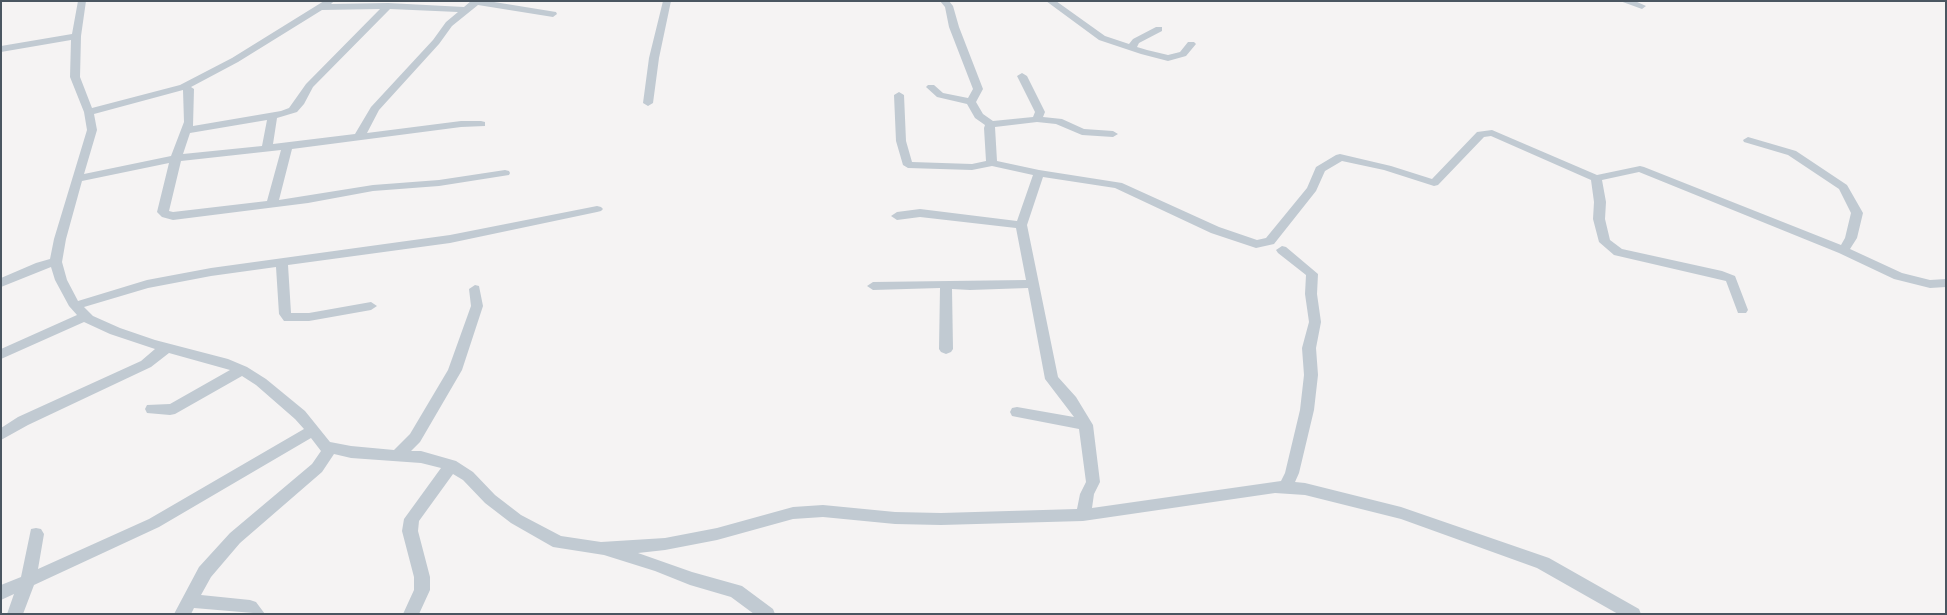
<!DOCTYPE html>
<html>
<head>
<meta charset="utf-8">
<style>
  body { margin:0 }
  #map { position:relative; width:1947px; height:615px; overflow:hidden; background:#f5f3f3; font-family:Helvetica,sans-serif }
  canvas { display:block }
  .frame { position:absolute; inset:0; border:2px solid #4a5661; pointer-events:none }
</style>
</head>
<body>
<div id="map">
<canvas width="1947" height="615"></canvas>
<div class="frame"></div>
</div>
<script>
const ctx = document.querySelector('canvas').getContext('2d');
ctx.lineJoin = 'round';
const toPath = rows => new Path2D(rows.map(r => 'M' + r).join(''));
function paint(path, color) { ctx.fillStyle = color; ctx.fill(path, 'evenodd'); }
paint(toPath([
  [78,1,86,1,81,36,80,77,92,108,180,85,232,58,324,1,334,1,331,4,388,3,464,7,471,1,488,1,556,12,557,14,553,17,478,5,452,26,439,44,379,110,367,133,461,121,481,121,485,122,485,126,461,127,292,149,279,200,373,185,439,180,505,170,509,171,510,173,509,175,439,186,373,191,308,203,173,220,162,217,157,212,169,163,82,181,66,239,62,262,67,280,78,301,147,280,211,268,450,235,597,206,601,207,603,209,601,211,597,212,450,243,288,265,291,313,309,313,371,302,377,306,371,310,309,321,284,321,279,314,276,267,211,276,148,288,84,307,93,316,120,328,155,340,228,359,247,367,266,379,305,411,330,442,351,446,394,450,410,434,448,370,471,306,469,289,475,285,479,286,483,306,462,370,420,442,411,451,421,451,456,461,473,472,495,495,521,515,561,536,601,542,665,538,717,528,793,507,823,505,895,512,941,513,1077,509,1080,494,1086,482,1079,429,1017,417,1012,416,1010,412,1012,408,1017,407,1074,417,1045,379,1028,288,970,290,952,289,953,349,951,352,946,354,941,352,939,349,940,288,873,290,867,286,873,282,1026,280,1016,228,920,217,897,220,891,216,897,212,920,209,1017,221,1033,175,992,166,972,170,908,168,903,165,896,141,894,95,899,92,904,95,906,141,912,162,972,164,986,161,984,128,985,125,975,118,967,104,937,97,926,87,928,85,934,85,943,93,968,98,973,89,949,27,945,7,940,1,949,1,953,6,959,27,983,89,976,102,983,114,993,121,1033,117,1035,112,1017,76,1022,73,1027,76,1045,112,1043,117,1062,119,1084,129,1113,131,1118,134,1113,137,1082,135,1056,124,1037,122,995,127,997,161,1039,170,1122,183,1219,227,1257,240,1266,238,1307,188,1316,167,1336,155,1340,154,1391,166,1432,179,1477,132,1492,130,1597,175,1640,166,1644,167,1841,245,1845,238,1851,213,1839,189,1788,155,1744,142,1743,140,1748,137,1796,151,1847,185,1863,213,1857,238,1850,249,1902,273,1930,280,1946,279,1946,287,1930,288,1894,279,1839,253,1639,172,1602,180,1606,202,1605,219,1610,240,1622,249,1722,271,1735,276,1748,310,1746,313,1738,313,1726,281,1614,255,1599,242,1593,219,1594,202,1591,180,1491,136,1484,137,1438,185,1434,186,1384,170,1342,161,1325,171,1316,191,1274,244,1256,248,1211,233,1115,188,1043,177,1027,225,1058,377,1076,397,1093,425,1100,482,1094,494,1092,508,1281,481,1285,473,1300,410,1304,375,1302,348,1309,322,1305,294,1306,275,1278,253,1276,250,1282,246,1286,247,1318,274,1317,294,1321,322,1316,348,1318,375,1314,410,1299,473,1295,482,1305,483,1401,507,1549,558,1639,609,1641,614,1618,614,1537,568,1401,519,1305,495,1275,493,1083,521,941,525,895,524,823,517,793,519,717,540,665,550,638,553,692,572,742,586,773,609,775,614,754,614,731,597,690,585,655,571,604,555,553,547,511,523,485,503,463,480,453,474,419,521,418,531,430,577,430,590,419,614,403,614,414,590,414,577,402,531,404,519,441,468,421,463,351,458,334,454,322,472,240,543,211,577,201,595,250,600,256,602,265,614,194,608,191,614,174,614,199,567,230,533,312,464,321,451,311,438,159,527,34,585,23,614,7,614,14,594,1,600,1,585,21,577,31,529,36,528,41,529,44,534,38,569,149,519,304,429,295,419,256,385,242,376,175,414,170,415,147,413,145,409,147,405,170,404,230,370,169,353,151,367,28,425,1,440,1,428,18,417,141,361,155,349,110,334,84,322,1,359,1,349,77,315,69,306,55,280,51,267,1,287,1,278,36,263,50,259,54,239,87,130,84,112,70,77,71,40,1,52,1,46,72,34,78,1],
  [380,9,306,84,289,108,281,111,193,126,194,89,191,87,238,62,322,10,380,9],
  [390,9,458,12,446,22,433,40,371,107,355,134,273,144,277,118,297,112,304,104,313,87,390,9],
  [183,90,184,122,171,156,84,174,97,130,94,114,183,90],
  [267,120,262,146,183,154,190,133,267,120],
  [281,150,267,201,173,212,169,211,181,161,281,150],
  [663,1,671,1,659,58,653,103,648,106,643,103,649,58,663,1],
  [1046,1,1056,1,1105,36,1129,44,1133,39,1156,27,1162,27,1162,31,1139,43,1137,47,1147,50,1168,55,1180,52,1188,42,1194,42,1196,44,1186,56,1168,61,1141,54,1099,40,1046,1],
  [1620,1,1635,1,1646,6,1642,9,1620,1]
]), '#c1cad2');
</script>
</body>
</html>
